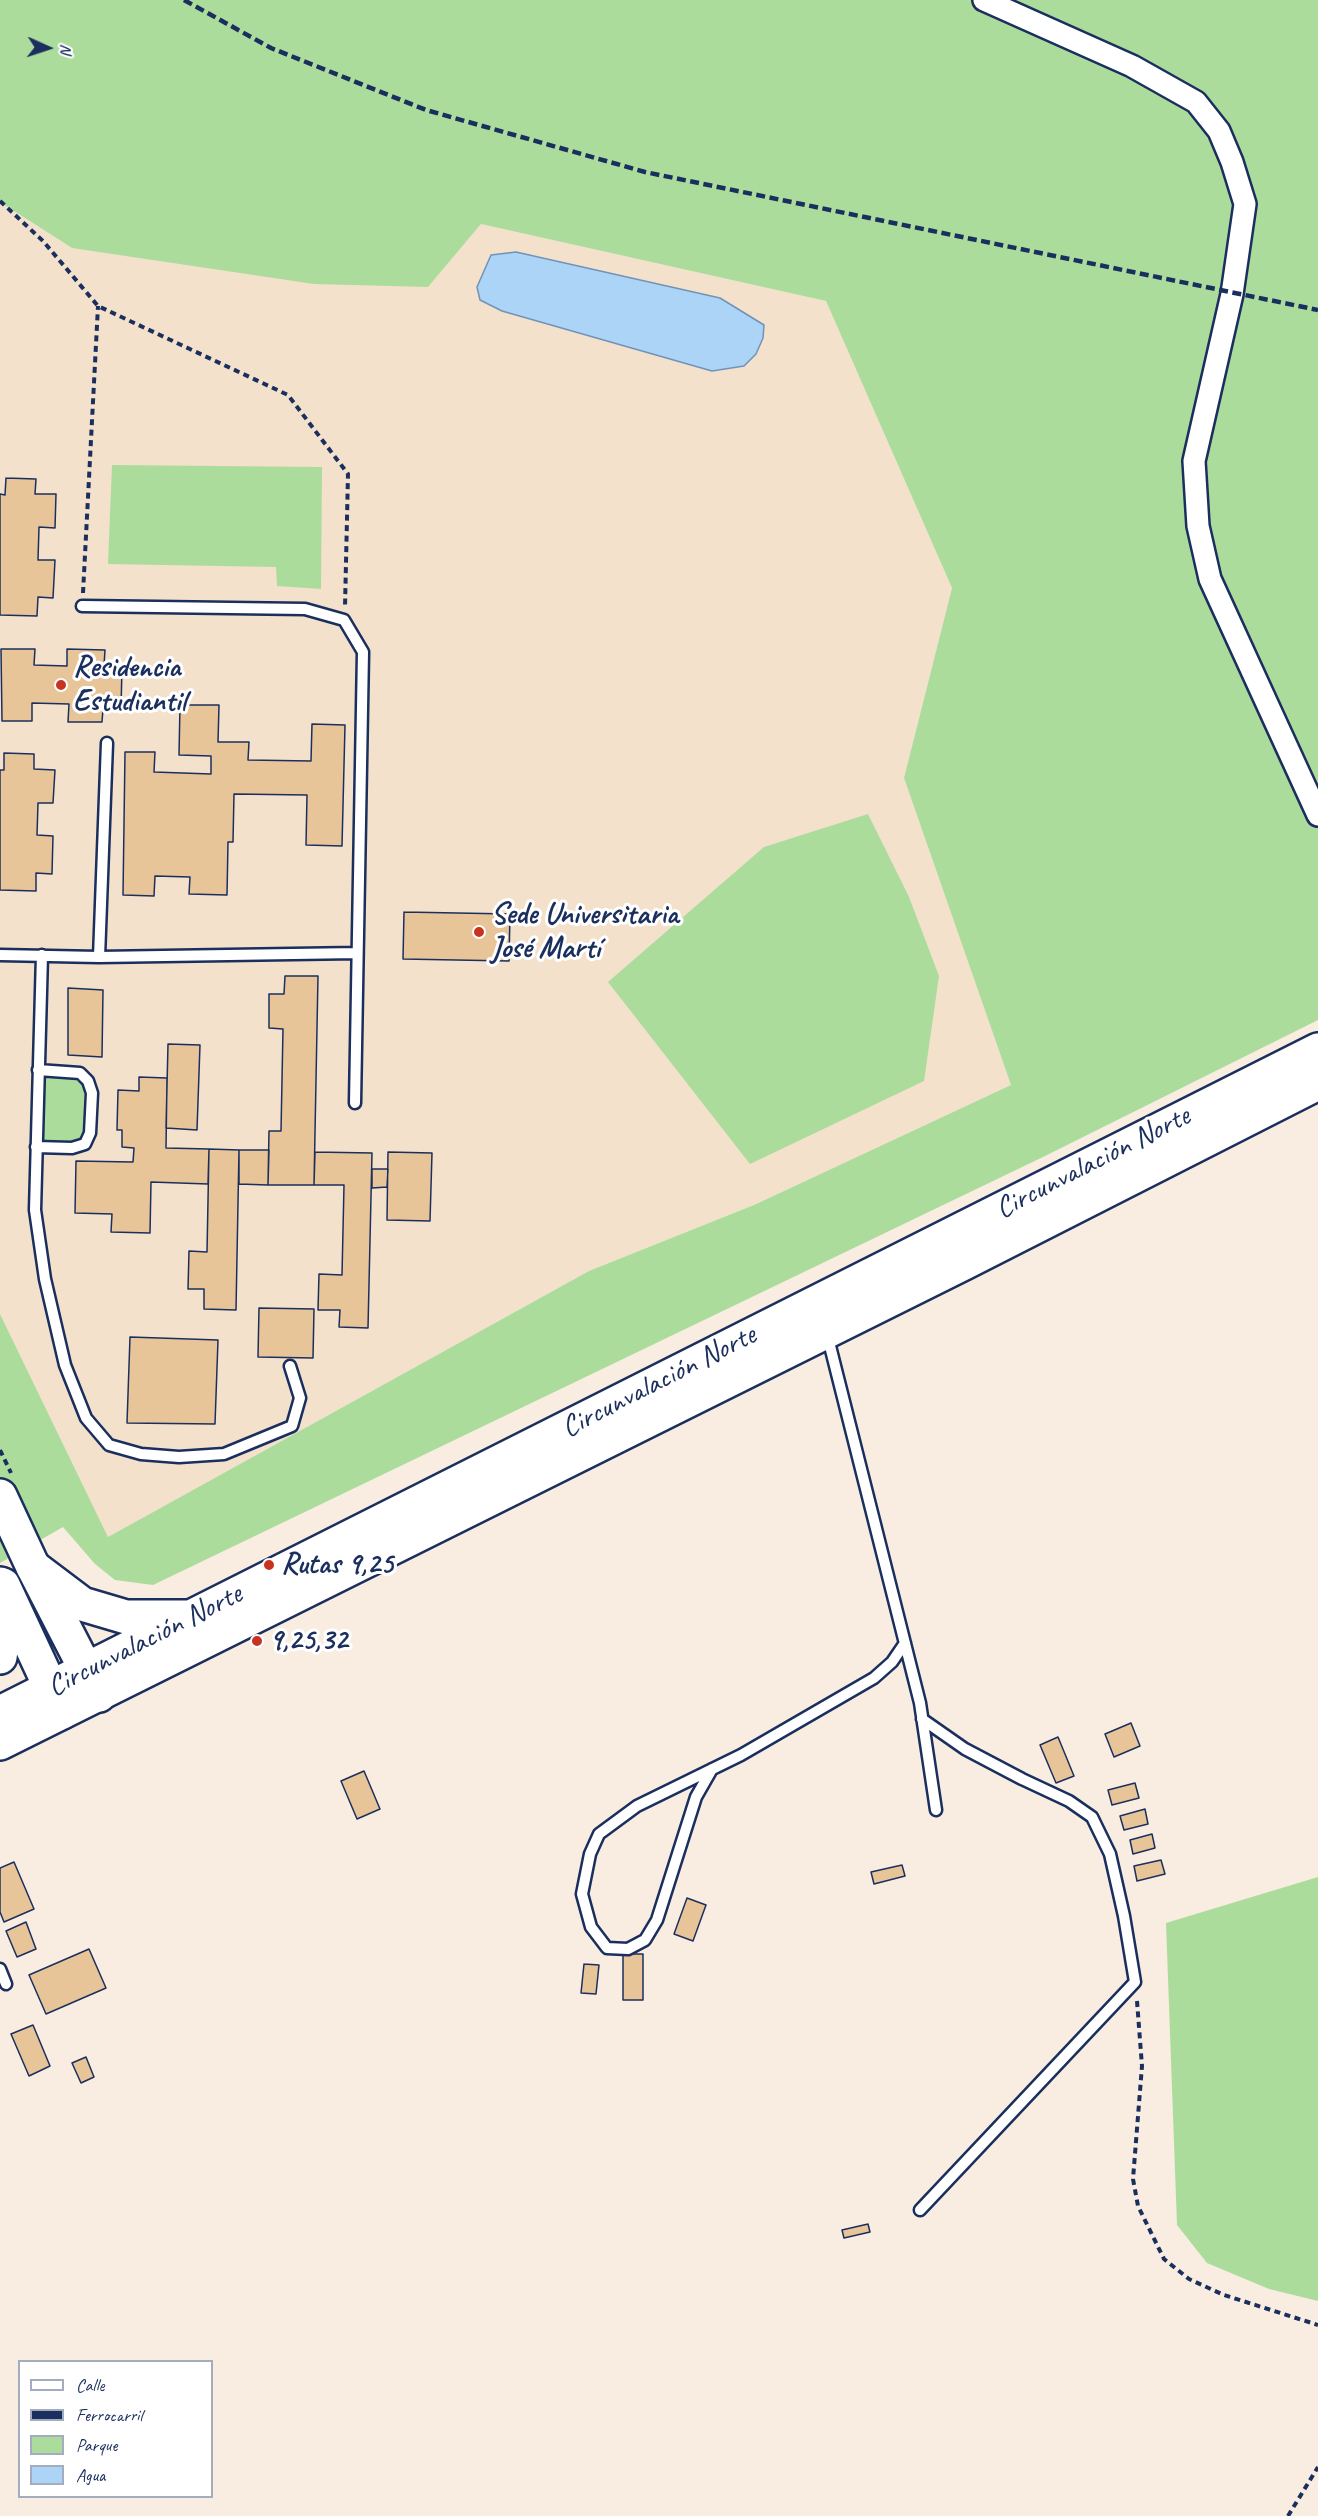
<!DOCTYPE html>
<html>
<head>
<meta charset="utf-8">
<style>
  body { margin:0 }
  #map { position:relative; width:1318px; height:2516px; overflow:hidden; background:#f8ede0; font-family:Caveat,sans-serif }
  canvas { display:block }
  .legend { position:absolute; left:18px; top:2360px; width:195px; height:138px; box-sizing:border-box; background:#fff; border:2px solid #a4acbf; margin:0; padding:8px 10px; list-style:none; font-size:18px; color:#1b2f5e }
  .legend li { display:flex; align-items:center; gap:12px; height:30px }
  .legend b { width:30px; border:2px solid #a4acbf }
  .north { position:absolute; left:18px; top:18px; width:60px; height:60px; -webkit-text-stroke:4px #fff; paint-order:stroke; rotate:93deg; font-size:16px; font-weight:700; line-height:24px; text-align:center; color:#1b2f5e }
  .north::after { content:''; display:block; margin:auto; width:21px; height:27px; background:#1b2f5e; clip-path:polygon(50% 0,100% 100%,50% 72%,0 100%) }
</style>
</head>
<body>
<div id="map">
<canvas width="1318" height="2516"></canvas>
<ul class="legend">
<li><b style="height:8px;background:#fff"></b>Calle</li>
<li><b style="height:8px;background:#1b2f5e"></b>Ferrocarril</li>
<li><b style="height:16px;background:#acdc9c"></b>Parque</li>
<li><b style="height:16px;background:#acd4f6"></b>Agua</li>
</ul>
<div class="north">N</div>
</div>
<script>
const ctx = document.querySelector('canvas').getContext('2d');
ctx.lineJoin = 'round';
function paint(path, color) { ctx.fillStyle = color; ctx.fill(path, 'evenodd'); }
const toPath = rows => new Path2D(rows.map(r => 'M' + r).join(''));
function strokePath(path, color, width, dash) { ctx.strokeStyle = color; ctx.lineWidth = width; ctx.lineCap = dash ? 'butt' : 'round'; ctx.setLineDash(dash || []); ctx.stroke(path); }
function write(font, color, halo, rows, align = 'center') {
  ctx.font = font + ' Caveat,sans-serif'; ctx.lineWidth = 6; ctx.setLineDash([]); ctx.textBaseline = 'middle'; ctx.strokeStyle = halo; ctx.fillStyle = color; for (const [text, x, y, turn = 0] of rows) {
    ctx.save(); ctx.translate(x, y); ctx.rotate((+turn || 0) * Math.PI / 180); ctx.textAlign = isNaN(turn) ? turn : align; if (halo) ctx.strokeText(text, 0, 0); ctx.fillText(text, 0, 0); ctx.restore();
  }
}
paint(toPath([
  [0,202,72,248,428,287,481,224,826,301,952,588,904,778,1011,1085,754,1205,589,1271,108,1537,0,1314]
]), '#f3e1cb');
paint(toPath([
  [0,0,1318,0,1318,1020,1043,1157,153,1585,115,1580,95,1564,63,1527,0,1563,0,1314,108,1537,589,1271,754,1205,1011,1085,904,778,952,588,826,301,481,224,428,287,314,284,72,248,0,202],
  [112,465,322,467,321,589,277,586,276,567,108,564],
  [868,814,909,897,939,976,924,1081,750,1164,608,982,764,847],
  [43,1077,78,1077,83,1082,87,1094,84,1133,81,1138,73,1141,42,1141],
  [1318,1877,1318,2301,1269,2289,1207,2263,1177,2225,1166,1923]
]), '#acdc9c');
const water = toPath([
  [516,252,720,298,764,325,763,338,756,354,744,366,712,371,502,311,480,300,477,287,491,255,516,252]
]);
paint(water, '#acd4f6');
strokePath(water, '#7292b9', 1.5);
const building = toPath([
  [6,478,36,479,35,494,56,494,55,528,39,527,38,560,55,560,53,598,38,597,37,616,0,615,0,494,5,495,6,478],
  [1,649,35,649,34,665,67,666,67,649,105,650,104,666,122,667,121,709,103,709,102,722,68,722,69,704,32,703,32,721,2,721,1,649],
  [180,705,219,705,218,742,249,742,248,760,311,761,312,724,345,725,342,846,306,845,307,795,234,794,233,842,228,842,227,895,189,894,190,877,155,876,154,896,123,895,125,752,155,752,154,772,211,774,211,756,179,755,180,705],
  [4,753,34,754,34,769,55,770,53,803,38,803,37,835,53,836,52,874,36,873,36,891,0,890,0,770,4,770,4,753],
  [404,912,510,914,509,961,403,959,404,912],
  [285,976,318,976,314,1185,268,1185,269,1131,281,1131,283,1029,269,1028,269,994,284,994,285,976],
  [68,988,103,990,102,1057,68,1055,68,988],
  [168,1044,200,1045,197,1130,166,1128,168,1044],
  [139,1077,167,1078,166,1148,209,1149,208,1184,151,1182,150,1233,111,1232,112,1214,75,1213,76,1161,133,1162,134,1148,122,1147,122,1130,117,1130,118,1090,139,1091,139,1077],
  [209,1149,239,1150,236,1310,204,1309,204,1289,188,1289,189,1251,207,1252,209,1149],
  [239,1150,269,1150,268,1185,239,1184,239,1150],
  [315,1152,372,1153,368,1328,339,1327,340,1310,318,1310,319,1274,342,1275,344,1185,314,1185,315,1152],
  [388,1152,432,1153,430,1221,387,1220,388,1152],
  [372,1169,388,1169,387,1187,372,1188,372,1169],
  [259,1308,314,1309,313,1358,258,1357,259,1308],
  [130,1337,218,1340,215,1424,127,1423,130,1337],
  [1131,1723,1140,1746,1114,1757,1105,1734,1131,1723],
  [1058,1737,1074,1776,1056,1783,1040,1745,1058,1737],
  [364,1771,380,1809,357,1819,341,1781,364,1771],
  [1135,1783,1139,1798,1112,1805,1108,1790,1135,1783],
  [1145,1809,1148,1824,1124,1830,1120,1816,1145,1809],
  [1152,1834,1155,1848,1133,1854,1130,1840,1152,1834],
  [1161,1860,1165,1874,1137,1881,1134,1866,1161,1860],
  [14,1862,34,1909,4,1922,0,1912,0,1868,14,1862],
  [902,1865,905,1876,874,1884,871,1872,902,1865],
  [687,1898,706,1905,693,1941,674,1934,687,1898],
  [26,1922,36,1949,17,1957,6,1931,26,1922],
  [89,1949,106,1988,46,2014,29,1975,89,1949],
  [623,1954,643,1954,643,2000,623,2000,623,1954],
  [584,1964,599,1965,596,1994,581,1993,584,1964],
  [33,2025,50,2066,29,2076,11,2034,33,2025],
  [86,2057,94,2077,81,2083,72,2063,86,2057],
  [868,2224,870,2232,844,2238,842,2230,868,2224]
]);
paint(building, '#e8c499');
strokePath(building, '#1b2f5e', 1.5);
const service = toPath([
  [82,606,305,609,344,620,363,652,355,1103],
  [0,955,99,957,357,953],
  [42,955,35,1210,45,1279,65,1365,86,1418,109,1445,141,1454,179,1457,224,1454,292,1426,300,1398,290,1366],
  [99,957,107,743],
  [36,1147,72,1148,85,1144,90,1133,92,1093,88,1081,80,1073,38,1070],
  [827,1334,920,1703,936,1810],
  [712,1769,696,1797,657,1920,645,1940,628,1949,607,1948,591,1927,582,1894,590,1854,599,1834,637,1806,741,1755,874,1678,892,1662,905,1643],
  [0,1969,6,1984],
  [920,2210,1135,1982,1124,1916,1110,1854,1092,1817,1069,1801,1022,1779,965,1749,922,1719]
]);
const minor = toPath([
  [984,0,1132,66,1196,102,1219,131,1232,162,1245,204,1232,294,1194,461,1198,526,1210,579,1318,815]
]);
const primary = toPath([
  [0,1496,33,1567,99,1695],
  [3,1585,62,1712]
]);
const trunk = toPath([
  [33,1567,82,1604,126,1617,187,1617],
  [0,1584,5,1624,0,1657],
  [0,1713,1318,1050],
  [0,1743,964,1263,1318,1083]
]);
strokePath(service, '#1b2f5e', 15);
strokePath(minor, '#1b2f5e', 26);
strokePath(primary, '#1b2f5e', 38);
strokePath(trunk, '#1b2f5e', 38);
strokePath(toPath([
  [0,201,43,241,98,306,288,395,348,474,345,607],
  [83,593,98,306],
  [0,1450,11,1473],
  [1137,2001,1142,2066,1133,2179,1138,2206,1164,2259,1189,2279,1224,2295,1318,2325],
  [1288,2516,1318,2467]
]), '#1b2f5e', 4, [6, 4.5]);
strokePath(service, '#fff', 10);
strokePath(minor, '#fff', 21);
strokePath(primary, '#fff', 33);
strokePath(trunk, '#fff', 33);
strokePath(toPath([
  [184,0,271,48,426,110,645,172,1318,310]
]), '#1b2f5e', 4.5, [9, 4.5]);
for (const [x, y, r, color] of [
  [61,685,6,"#c8321e"],
  [479,932,6,"#c8321e"],
  [269,1565,6,"#c8321e"],
  [257,1641,6,"#c8321e"]
]) { const dot = new Path2D(); dot.arc(x, y, r, 0, 2 * Math.PI); ctx.fillStyle = color; ctx.fill(dot); strokePath(dot, '#fff', 2); }
write('bold 30px', '#1b2f5e', '#fff', [
  ["Residencia",73,668],
  ["Estudiantil",73,702],
  ["Sede Universitaria",491,915],
  ["José Martí",491,949],
  ["Rutas 9,25",281,1565],
  ["9,25,32",269,1641]
], 'left');
write('30px', '#1b2f5e', '#fff', [
  ["Circunvalación Norte",1093,1163,-27],
  ["Circunvalación Norte",659,1382,-27],
  ["Circunvalación Norte",145,1641,-27]
]);
</script>
</body>
</html>
